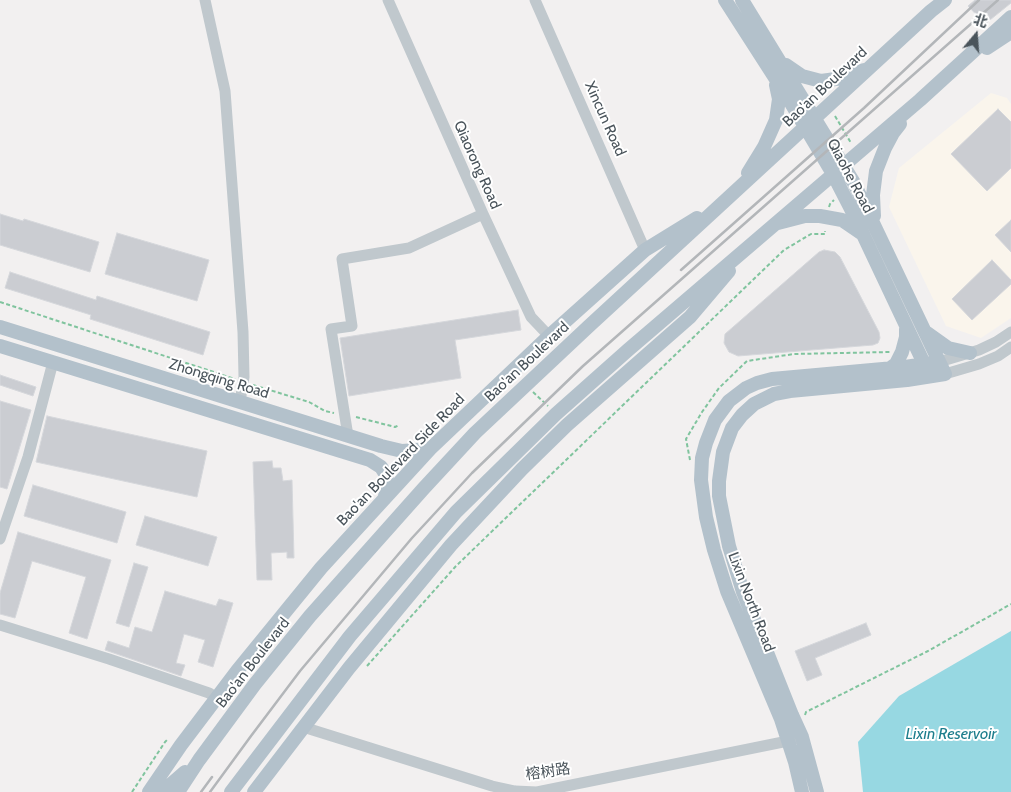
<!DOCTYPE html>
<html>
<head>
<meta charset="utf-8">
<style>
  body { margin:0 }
  #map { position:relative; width:1011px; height:792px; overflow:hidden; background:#f2f0f0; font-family:Cabin,"Noto Sans SC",sans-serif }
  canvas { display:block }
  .north { position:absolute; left:951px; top:10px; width:50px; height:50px; -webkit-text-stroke:4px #fff; paint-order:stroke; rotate:18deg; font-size:14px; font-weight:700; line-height:20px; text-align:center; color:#4a545b }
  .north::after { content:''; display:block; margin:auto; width:18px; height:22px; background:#4a545b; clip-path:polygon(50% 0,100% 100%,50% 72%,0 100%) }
</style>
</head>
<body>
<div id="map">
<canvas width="1011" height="792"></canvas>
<div class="north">北</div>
</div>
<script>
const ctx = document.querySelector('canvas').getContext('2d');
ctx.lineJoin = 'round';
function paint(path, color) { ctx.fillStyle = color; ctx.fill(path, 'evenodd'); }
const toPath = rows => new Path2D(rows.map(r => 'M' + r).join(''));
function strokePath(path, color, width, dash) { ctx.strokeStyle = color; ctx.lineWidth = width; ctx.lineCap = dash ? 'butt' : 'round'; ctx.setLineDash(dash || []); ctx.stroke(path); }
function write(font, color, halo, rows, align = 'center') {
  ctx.font = font + ' Cabin,"Noto Sans SC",sans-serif'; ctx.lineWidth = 4; ctx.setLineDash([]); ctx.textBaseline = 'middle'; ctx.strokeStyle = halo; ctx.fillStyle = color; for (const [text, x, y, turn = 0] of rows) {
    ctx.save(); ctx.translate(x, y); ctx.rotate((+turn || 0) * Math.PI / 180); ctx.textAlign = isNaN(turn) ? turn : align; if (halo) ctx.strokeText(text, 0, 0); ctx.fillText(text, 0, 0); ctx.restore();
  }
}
paint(toPath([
  [991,93,1007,98,1011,104,1011,318,981,338,946,326,889,207,899,168]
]), '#faf5ec');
paint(toPath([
  [1011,631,1011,792,863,792,858,742,899,696]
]), '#97d8e2');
const building = toPath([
  [975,0,1011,0,1011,3,985,24,968,6,975,0],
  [998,109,1011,122,1011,168,987,191,951,154,998,109],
  [0,214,23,221,24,219,99,242,90,272,0,245,0,214],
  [1011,220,1011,252,995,235,1011,220],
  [117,233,209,260,197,301,105,274,117,233],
  [824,250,835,252,840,257,879,332,880,338,878,343,873,345,738,356,729,352,724,343,725,334,819,252,824,250],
  [992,260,1011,280,1011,284,972,320,952,299,992,260],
  [10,272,96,300,97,296,210,332,203,355,90,319,91,315,5,288,10,272],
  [518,310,521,330,455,340,461,378,349,396,340,338,518,310],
  [0,375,36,387,33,396,0,385,0,375],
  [0,401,31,410,7,489,0,487,0,401],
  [47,416,207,451,197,497,36,462,47,416],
  [272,461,273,468,281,468,283,481,292,480,294,558,287,558,287,552,271,553,272,580,257,580,253,462,272,461],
  [33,485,126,512,117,543,24,516,33,485],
  [145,516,217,537,208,566,136,545,145,516],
  [18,532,111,560,87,639,69,633,86,577,32,561,15,618,0,614,0,593,18,532],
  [134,563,148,567,129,627,116,623,134,563],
  [165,591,216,606,219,599,233,603,213,667,198,662,205,640,184,634,176,663,185,665,181,676,105,650,108,641,129,648,135,627,152,632,165,591],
  [866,623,871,635,815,658,822,675,807,681,795,651,866,623]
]);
paint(building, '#cbcdd2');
strokePath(building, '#d5d7db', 1);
strokePath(toPath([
  [835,116,851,143],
  [829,207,830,204,834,200],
  [0,302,235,379],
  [253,385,309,402,325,411,334,413],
  [533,392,548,406],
  [356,417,395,427,399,425],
  [690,460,686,439,702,412,719,388,747,361,794,354,890,352],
  [367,666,456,566,784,250,811,234,825,234,825,231],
  [805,715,806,712,928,651,1011,604],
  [132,792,165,742,167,740,168,741]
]), '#80c49e', 2, [4, 2.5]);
strokePath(toPath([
  [205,0,225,91,243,332,244,377,240,402],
  [388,0,483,214,531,317,549,336],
  [535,0,645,250],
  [939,362,979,350,996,342,1011,332],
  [945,374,979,364,998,356,1011,347],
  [348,436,331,329,352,326,342,259,409,248,483,214],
  [0,539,28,457,53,362],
  [0,625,109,659,209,693,217,698],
  [303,727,492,786,515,791,537,792,788,741,802,737]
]), '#c0c8cd', 11);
strokePath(toPath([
  [725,0,788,98,833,174,850,207,928,372],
  [742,0,854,183,945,374,907,380,790,391,774,394,754,404,742,415,732,428,723,452,719,481,719,496,729,546,743,592,792,715,802,737,817,792],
  [987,48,1011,32],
  [786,65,802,76,821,81,843,78,864,70],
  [748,173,764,147,776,120,779,99,776,85],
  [874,216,873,195,876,171,885,148,893,133,900,124],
  [778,223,805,216,820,216,842,220,861,233],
  [0,327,381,446,402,451,430,449],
  [927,333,948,348,970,353],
  [0,346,370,460,381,467,386,475,388,489,385,496],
  [889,369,896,364,902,352,906,337,906,329],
  [149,792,181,745,237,671,321,568,430,449,549,336,645,250,697,218],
  [162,792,185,772],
  [178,792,199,760,255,684,310,616,424,488,475,433,589,326,931,11,945,0],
  [231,792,350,636,456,512,556,414,628,350,920,100,1011,17],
  [254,792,349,668,451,545,522,469,567,425,690,317,729,271],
  [802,792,795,762,781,719,727,591,714,550,706,517,701,480,702,458,706,443,715,420,729,401,746,388,757,383,772,379,905,367,939,362]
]), '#b3c1cb', 14);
strokePath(toPath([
  [681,270,864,108,979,0],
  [201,792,212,777],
  [210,792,251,736,300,671,412,538,472,473,583,366,998,0]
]), '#b3b6b9', 2.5);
write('15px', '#4a545b', '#fff', [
  ["Bao'an Boulevard",825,87,-43],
  ["Xincun Road",605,119,66],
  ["Qiaorong Road",477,165,66],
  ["Qiaohe Road",850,176,62],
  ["Bao'an Boulevard",527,362,-43],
  ["Zhongqing Road",219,379,17],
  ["Bao'an Boulevard Side Road",401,460,-46],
  ["Lixin North Road",751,602,69],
  ["Bao'an Boulevard",253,663,-52],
  ["榕树路",548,772,-8]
]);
write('italic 16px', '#1d7d8c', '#fff', [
  ["Lixin Reservoir",951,734]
]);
</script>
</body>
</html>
